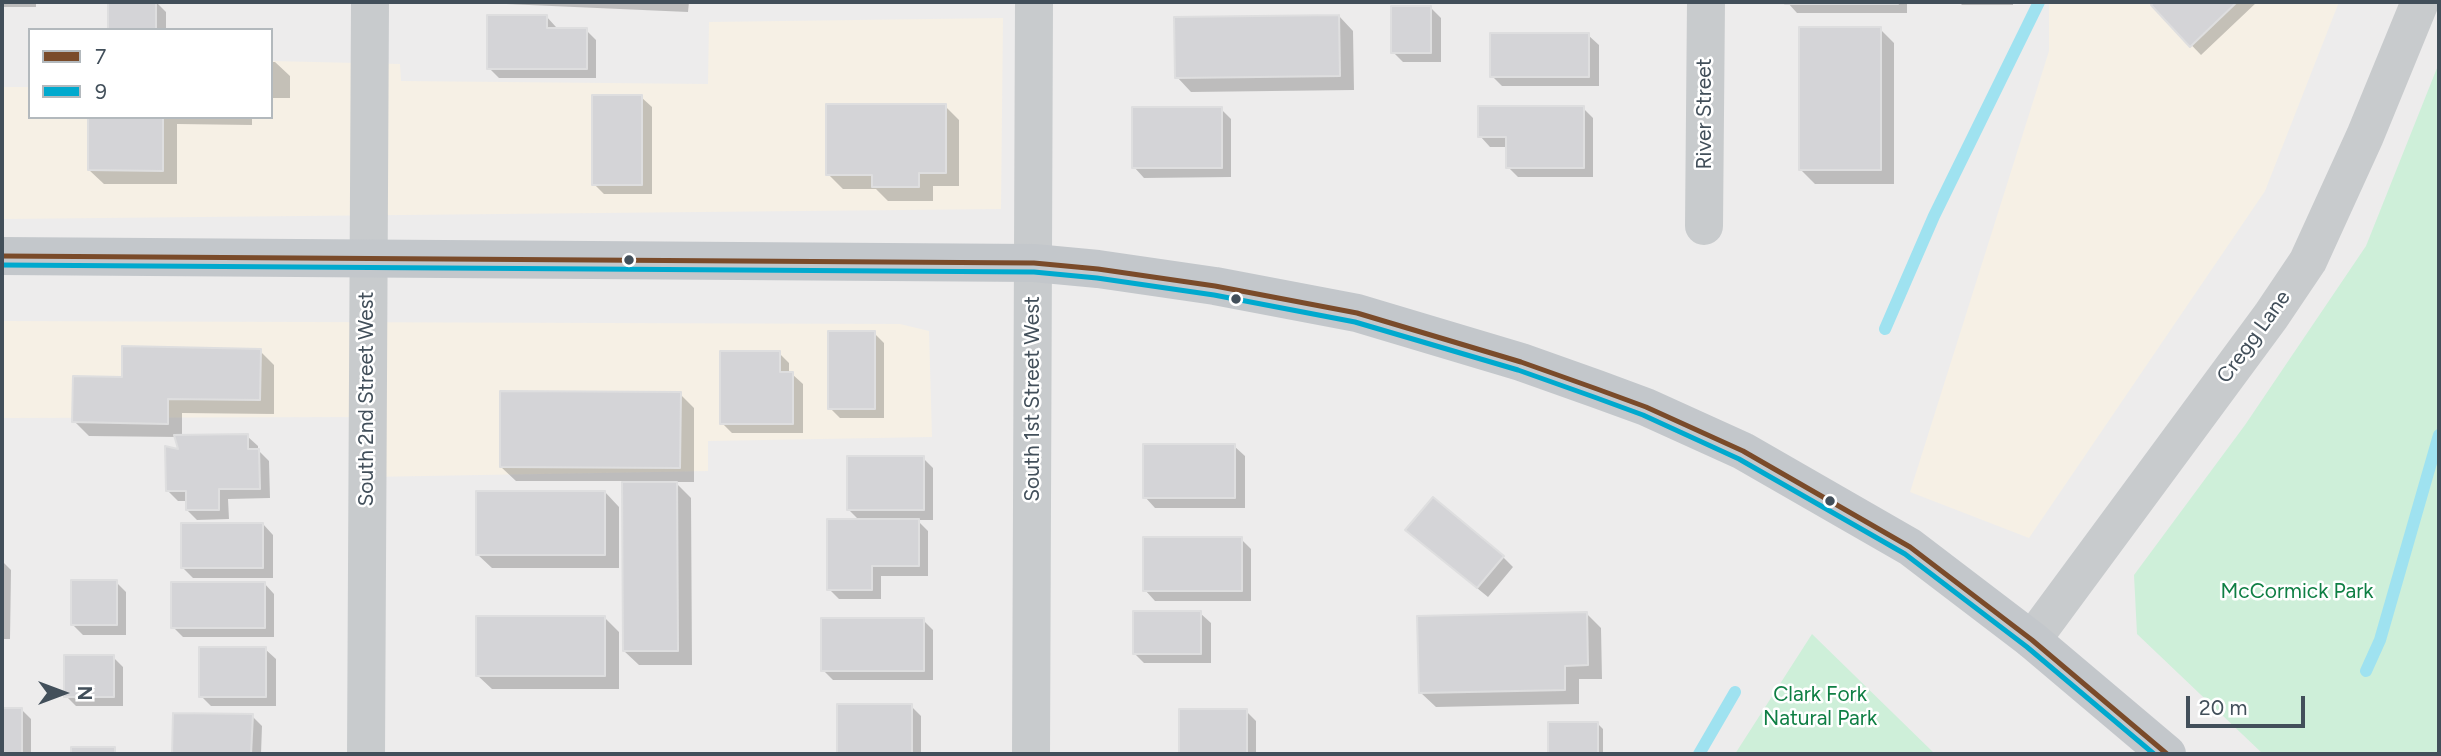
<!DOCTYPE html>
<html>
<head>
<meta charset="utf-8">
<style>
  body { margin:0 }
  #map { position:relative; width:2441px; height:756px; overflow:hidden; background:#edecec; font-family:Figtree,sans-serif }
  canvas { display:block }
  .frame { position:absolute; inset:0; border:4px solid #424f5a; pointer-events:none }
  .legend { position:absolute; left:28px; top:28px; width:245px; height:91px; box-sizing:border-box; background:#fff; border:2px solid #b3b9bd; margin:0; padding:9px 12px; list-style:none; font-size:21px; color:#424f5a }
  .legend li { display:flex; align-items:center; gap:14px; height:35px }
  .legend b { width:35px; border:2px solid #b3b9bd }
  .north { position:absolute; left:28px; top:658px; width:70px; height:70px; -webkit-text-stroke:5px #fff; paint-order:stroke; rotate:90deg; font-size:19px; font-weight:700; line-height:28px; text-align:center; color:#424f5a }
  .north::after { content:''; display:block; margin:auto; width:24px; height:32px; background:#424f5a; clip-path:polygon(50% 0,100% 100%,50% 72%,0 100%) }
  .scale { position:absolute; left:2186px; top:696px; width:119px; height:32px; box-sizing:border-box; border:4px solid #424f5a; border-top:0; padding-left:9px; font-size:21px; line-height:24px; white-space:nowrap; color:#424f5a; -webkit-text-stroke:5px #fff; paint-order:stroke }
</style>
</head>
<body>
<div id="map">
<canvas width="2441" height="756"></canvas>
<div class="frame"></div>
<ul class="legend">
<li><b style="height:9px;background:#7a4b2a"></b>7</li>
<li><b style="height:9px;background:#00a9ce"></b>9</li>
</ul>
<div class="north">N</div>
<div class="scale">20 m</div>
</div>
<script>
const ctx = document.querySelector('canvas').getContext('2d');
ctx.lineJoin = 'round';
function paint(path, color) { ctx.fillStyle = color; ctx.fill(path, 'evenodd'); }
const toPath = rows => new Path2D(rows.map(r => 'M' + r).join(''));
function strokePath(path, color, width, dash) { ctx.strokeStyle = color; ctx.lineWidth = width; ctx.lineCap = dash ? 'butt' : 'round'; ctx.setLineDash(dash || []); ctx.stroke(path); }
function write(font, color, halo, rows, align = 'center') {
  ctx.font = font + ' Figtree,sans-serif'; ctx.lineWidth = 5; ctx.setLineDash([]); ctx.textBaseline = 'middle'; ctx.strokeStyle = halo; ctx.fillStyle = color; for (const [text, x, y, turn = 0] of rows) {
    ctx.save(); ctx.translate(x, y); ctx.rotate((+turn || 0) * Math.PI / 180); ctx.textAlign = isNaN(turn) ? turn : align; if (halo) ctx.strokeText(text, 0, 0); ctx.fillText(text, 0, 0); ctx.restore();
  }
}
paint(toPath([
  [2049,2,2339,2,2265,191,2029,538,1910,492,2049,51],
  [1003,18,1001,209,2,219,2,87,30,87,30,117,271,117,271,61,400,64,401,81,708,84,709,22],
  [2,321,900,324,929,331,932,437,708,441,708,471,367,477,367,417,2,418]
]), '#f6f0e5');
paint(toPath([
  [2439,63,2439,754,2263,754,2137,634,2134,575,2245,425,2366,246],
  [1812,634,1935,754,1735,754]
]), '#ceefd9');
paint(toPath([
  [2,2,36,2,36,7,2,7],
  [109,2,156,2,166,12,166,30,109,30],
  [504,2,689,2,688,12,506,4],
  [1787,2,1907,2,1907,13,1797,13],
  [1959,2,2013,2,2013,5,1962,5],
  [2157,2,2257,2,2201,55,2153,5],
  [1431,8,1441,18,1441,62,1403,62,1393,52],
  [546,16,556,27,556,30,586,30,596,40,596,78,499,78,489,68],
  [1339,16,1353,31,1354,90,1191,92,1177,77],
  [1880,29,1894,43,1894,184,1815,184,1800,169],
  [1588,35,1599,45,1599,86,1502,86,1492,76],
  [271,62,275,62,290,76,290,98,271,98],
  [641,97,652,107,652,194,604,194,594,184],
  [945,106,959,120,959,186,933,186,933,201,888,201,876,189,843,189,828,174],
  [1583,108,1593,118,1593,177,1518,177,1508,167,1508,147,1490,147,1480,136],
  [1221,109,1231,119,1231,177,1144,178,1134,167],
  [90,117,252,117,252,125,177,124,177,184,104,184,89,170],
  [874,333,884,343,884,418,840,418,830,408],
  [260,351,274,365,274,414,182,413,182,436,247,436,258,446,258,450,269,461,270,498,228,499,229,519,197,520,187,510,187,501,178,501,167,490,180,451,177,437,89,436,74,421,123,379],
  [779,353,789,363,789,374,792,374,803,384,803,433,732,433,722,423],
  [680,394,694,408,694,482,675,482,691,498,692,665,639,665,624,651,624,481,516,481,501,467],
  [1234,446,1245,456,1245,508,1155,508,1145,497],
  [923,458,933,468,933,520,917,520,928,531,928,576,881,576,881,599,839,599,829,589,860,521,849,510],
  [605,492,619,507,619,568,492,568,477,554],
  [263,524,273,535,273,578,193,578,183,568],
  [1241,539,1251,549,1251,601,1155,601,1145,590],
  [1418,540,1503,557,1513,567,1488,597],
  [2,561,11,570,10,639,2,639],
  [116,582,126,592,126,635,83,635,73,625],
  [264,583,274,594,274,637,183,637,173,627],
  [1200,613,1211,623,1211,663,1144,663,1134,653],
  [1586,613,1601,628,1602,679,1579,679,1579,704,1436,707,1421,693],
  [605,618,619,632,619,689,492,689,477,675],
  [923,620,933,630,933,680,833,680,823,670],
  [265,649,276,659,276,706,211,706,201,696],
  [113,657,123,667,123,706,76,706,66,696],
  [839,706,911,706,921,716,921,754,839,754],
  [2,709,21,709,31,719,31,754,2,754],
  [1181,711,1246,711,1256,721,1256,754,1181,754],
  [175,714,252,716,262,726,261,754,174,754],
  [1598,724,1603,729,1603,754,1550,753]
]), '#0003');
strokePath(toPath([
  [1885,329,1934,216,2039,2],
  [2366,671,2380,640,2439,435],
  [1699,754,1735,692]
]), '#9fe2f0', 12);
const building = toPath([
  [108,2,156,2,156,30,108,30,108,2],
  [1785,2,1898,2,1898,4,1785,4,1785,2],
  [2154,2,2237,2,2190,47,2151,5,2154,2],
  [1391,6,1431,6,1431,53,1391,53,1391,6],
  [487,15,547,15,547,28,587,28,587,69,487,69,487,15],
  [1339,15,1340,76,1175,78,1174,17,1339,15],
  [1799,27,1881,27,1881,170,1799,170,1799,27],
  [1490,33,1589,33,1589,77,1490,77,1490,33],
  [592,95,642,95,642,185,592,185,592,95],
  [826,104,946,104,946,173,919,173,919,187,872,187,872,175,826,175,826,104],
  [1478,106,1584,106,1584,168,1506,168,1506,137,1478,137,1478,106],
  [1132,107,1222,107,1222,168,1132,168,1132,107],
  [88,117,163,117,163,171,88,170,88,117],
  [828,331,875,331,875,409,828,409,828,331],
  [122,346,261,349,260,400,168,399,168,424,72,422,73,376,122,377,122,346],
  [720,351,780,351,780,372,793,372,793,424,720,424,720,351],
  [500,391,681,392,680,468,500,467,500,391],
  [248,434,248,449,259,449,260,489,219,489,219,510,186,510,186,491,166,491,165,446,178,449,174,435,248,434],
  [1143,444,1235,444,1235,498,1143,498,1143,444],
  [847,456,924,456,924,510,847,510,847,456],
  [622,482,677,482,678,651,623,651,622,482],
  [476,491,605,491,605,555,476,555,476,491],
  [1433,497,1504,556,1477,588,1405,530,1433,497],
  [827,519,919,519,919,566,872,566,872,590,827,590,827,519],
  [181,523,263,523,263,568,181,568,181,523],
  [1143,537,1242,537,1242,591,1143,591,1143,537],
  [71,580,117,580,117,625,71,625,71,580],
  [171,582,265,582,265,628,171,628,171,582],
  [1133,611,1201,611,1201,654,1133,654,1133,611],
  [1587,612,1588,665,1565,666,1565,690,1419,693,1417,616,1587,612],
  [476,616,605,616,605,676,476,676,476,616],
  [821,618,924,618,924,671,821,671,821,618],
  [199,647,266,647,266,697,199,697,199,647],
  [64,655,114,655,114,697,64,697,64,655],
  [837,704,912,704,912,754,837,754,837,704],
  [2,708,22,708,22,754,2,754,2,708],
  [1179,709,1247,709,1247,754,1179,754,1179,709],
  [173,713,253,714,251,754,172,754,173,713],
  [1548,722,1598,722,1598,754,1548,754,1548,722],
  [71,747,115,747,115,754,71,754,71,747]
]);
paint(building, '#d4d4d7');
strokePath(building, '#dededf', 2);
strokePath(toPath([
  [1704,226,1706,2],
  [366,754,370,2],
  [1031,754,1034,2]
]), '#c8cbcd', 38);
strokePath(toPath([
  [2032,640,2271,316,2308,261,2365,136,2420,2]
]), '#c8cbcd', 38);
strokePath(toPath([
  [2,256,1034,263,1098,269,1215,286,1357,313,1521,362,1597,389,1646,407,1743,451,1910,547,2032,640,2167,754]
]), '#c3c7cb', 38);
strokePath(toPath([
  [2,256,1034,263,1098,269,1215,286,1357,313,1521,362,1597,389,1646,407,1743,451,1910,547,2032,640,2167,754]
]), '#7a4b2a', 5);
strokePath(toPath([
  [2,265,1034,272,1097,278,1214,295,1355,322,1518,370,1594,397,1643,415,1739,459,1905,554,2027,647,2154,754]
]), '#00a9ce', 5);
for (const [x, y, r, color] of [
  [629,260,6,"#424f5a"],
  [1236,299,6,"#424f5a"],
  [1830,501,6,"#424f5a"]
]) { const dot = new Path2D(); dot.arc(x, y, r, 0, 2 * Math.PI); ctx.fillStyle = color; ctx.fill(dot); strokePath(dot, '#fff', 2.5); }
write('21px', '#424f5a', '#fff', [
  ["River Street",1705,114,-90],
  ["Cregg Lane",2254,337,-54],
  ["South 2nd Street West",367,399,-90],
  ["South 1st Street West",1033,399,-90]
]);
write('21px', '#0f7f44', '#fff', [
  ["McCormick Park",2297,592],
  ["Clark Fork",1820,695],
  ["Natural Park",1820,719]
]);
</script>
</body>
</html>
